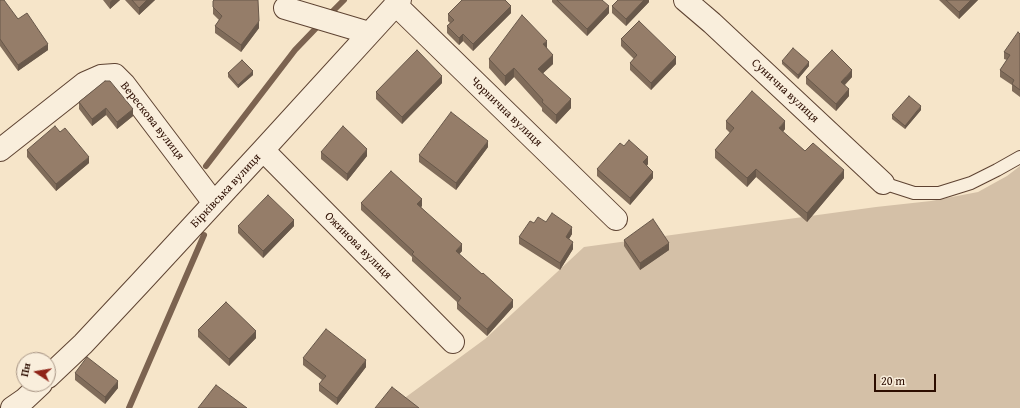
<!DOCTYPE html>
<html>
<head>
<meta charset="utf-8">
<style>
  body { margin:0 }
  #map { position:relative; width:1020px; height:408px; overflow:hidden; background:#f6e5c9; font-family:"Gentium Book Plus",serif }
  canvas { display:block }
  .north { position:absolute; left:16px; top:352px; width:40px; height:40px; box-sizing:border-box; background:#f9eedc; border:1px solid #a79484; border-radius:50%; rotate:282deg; font-size:11px; font-weight:700; line-height:16px; text-align:center; color:#2c0d00 }
  .north::after { content:''; display:block; margin:auto; width:14px; height:18px; background:#8f2418; clip-path:polygon(50% 0,100% 100%,50% 72%,0 100%) }
  .scale { position:absolute; left:874px; top:374px; width:62px; height:18px; box-sizing:border-box; border:2px solid #2c0d00; border-top:0; padding-left:5px; font-size:12px; line-height:14px; white-space:nowrap; color:#2c0d00; -webkit-text-stroke:3px #f9eedc; paint-order:stroke }
</style>
</head>
<body>
<div id="map">
<canvas width="1020" height="408"></canvas>
<div class="north">Пн</div>
<div class="scale">20 m</div>
</div>
<script>
const ctx = document.querySelector('canvas').getContext('2d');
ctx.lineJoin = 'round';
function paint(path, color) { ctx.fillStyle = color; ctx.fill(path, 'evenodd'); }
const toPath = rows => new Path2D(rows.map(r => 'M' + r).join(''));
function strokePath(path, color, width, dash) { ctx.strokeStyle = color; ctx.lineWidth = width; ctx.lineCap = dash ? 'butt' : 'round'; ctx.setLineDash(dash || []); ctx.stroke(path); }
function write(font, color, halo, rows, align = 'center') {
  ctx.font = font + ' "Gentium Book Plus",serif'; ctx.lineWidth = 3.5; ctx.setLineDash([]); ctx.textBaseline = 'middle'; ctx.strokeStyle = halo; ctx.fillStyle = color; for (const [text, x, y, turn = 0] of rows) {
    ctx.save(); ctx.translate(x, y); ctx.rotate((+turn || 0) * Math.PI / 180); ctx.textAlign = isNaN(turn) ? turn : align; if (halo) ctx.strokeText(text, 0, 0); ctx.fillText(text, 0, 0); ctx.restore();
  }
}
paint(toPath([
  [1020,166,1020,408,391,408,485,339,584,247,876,207,931,201,978,192,1007,176]
]), '#d4c0a7');
strokePath(toPath([
  [328,16,344,0],
  [206,166,295,50,320,24],
  [129,408,204,235]
]), '#7c6350', 6);
const service = toPath([
  [883,183,914,193,939,193,971,183,997,170,1020,157]
]);
const minor = toPath([
  [685,0,712,23,883,183],
  [395,4,616,219],
  [285,8,369,33],
  [0,150,85,83,101,76,115,75,124,84,214,203],
  [263,150,453,342],
  [48,377,83,344,141,282,263,150,400,0],
  [12,408,25,399,41,384]
]);
strokePath(service, '#5e4332', 14);
strokePath(minor, '#5e4332', 24);
strokePath(service, '#f9eedc', 12);
strokePath(minor, '#f9eedc', 22);
paint(toPath([
  [0,0,48,50,18,71,0,46],
  [103,0,120,0,110,9],
  [125,0,155,0,139,15],
  [552,0,602,0,609,13,587,36,552,2],
  [649,0,649,2,626,26,612,13,612,6],
  [939,0,978,0,959,19],
  [213,1,259,28,241,52,215,33,215,26,219,20,213,14],
  [511,13,473,51,463,41,459,45,447,33,447,26,450,23,448,21,448,14],
  [1020,34,1020,97,1012,91,1012,85,1000,77,1000,70,1007,60,1004,59,1004,52],
  [621,39,676,64,651,90,630,70,630,63,634,59,621,46],
  [547,48,553,64,543,73,571,108,556,124,542,111,542,108,514,77,505,86,489,68,489,59],
  [782,61,809,66,798,79,782,64],
  [228,73,253,75,238,88,228,77],
  [806,77,852,77,845,85,849,96,836,111,806,84],
  [105,81,133,116,117,129,106,115,92,126,79,109,79,102],
  [442,83,402,124,376,99,376,92],
  [921,110,905,129,892,119,892,115],
  [726,121,785,129,783,132,805,151,844,178,807,222,756,177,747,187,715,158,715,150,730,133,726,129],
  [624,146,648,164,647,166,653,178,630,205,597,176,597,169],
  [488,147,456,190,419,162,419,155],
  [27,150,89,163,56,191,27,157],
  [321,152,367,156,347,181,321,159],
  [361,203,422,206,421,207,462,251,459,254,513,307,487,336,457,309,457,302,412,261,412,257,361,210],
  [546,222,572,234,569,239,573,249,560,270,519,244,519,237,534,223],
  [238,226,294,226,263,258,238,233],
  [624,240,669,250,640,270,624,246],
  [198,330,256,338,229,366,198,337],
  [303,358,366,367,337,405,319,391,319,384,322,380,303,365],
  [75,373,118,388,105,404,75,380]
]), '#806c5a');
paint(toPath([
  [112,0,120,0,110,9,110,2],
  [147,0,155,0,139,15,139,8],
  [644,0,649,0,649,2,626,26,626,19],
  [971,0,978,0,959,19,959,12],
  [511,6,511,13,473,51,473,44],
  [609,6,609,13,587,36,587,29],
  [259,21,259,28,241,52,241,45],
  [463,34,463,41,459,45,459,38],
  [547,41,547,50,543,44],
  [48,44,48,50,18,71,18,65],
  [553,55,553,64,538,78,538,69],
  [676,57,676,64,651,90,651,83],
  [809,62,809,66,798,79,798,75],
  [514,68,514,77,505,86,505,76],
  [852,70,852,77,841,88,841,82],
  [253,71,253,75,238,88,238,85],
  [442,76,442,83,402,124,402,117],
  [849,89,849,96,836,111,836,104],
  [571,99,571,108,556,124,556,115],
  [921,106,921,110,905,129,905,126],
  [106,108,106,115,92,126,92,119],
  [133,109,133,116,117,129,117,122],
  [785,121,785,129,779,136,779,128],
  [488,141,488,147,456,190,456,183],
  [367,149,367,156,347,181,347,174],
  [89,157,89,163,56,191,56,184],
  [648,157,648,164,643,169,643,162],
  [756,169,756,177,747,187,747,178],
  [844,170,844,178,807,222,807,213],
  [653,172,653,178,630,205,630,198],
  [422,199,422,206,417,211,417,204],
  [294,220,294,226,263,258,263,251],
  [572,227,572,234,566,244,566,237],
  [573,242,573,249,560,270,560,263],
  [669,243,669,250,640,270,640,263],
  [462,244,462,251,456,258,456,251],
  [513,300,513,307,487,336,487,329],
  [256,331,256,338,229,366,229,359],
  [366,360,366,367,337,405,337,398],
  [118,381,118,388,105,404,105,397]
]), '#68584a');
const building = toPath([
  [0,0,4,0,18,19,27,13,48,44,18,65,0,39,0,0],
  [132,0,147,0,139,8,132,0],
  [214,0,258,0,259,21,241,45,215,26,222,16,213,7,213,1,214,0],
  [462,0,505,0,511,6,473,44,463,34,459,38,447,26,454,20,448,14,462,0],
  [557,0,602,0,609,6,587,29,557,0],
  [618,0,644,0,626,19,612,6,618,0],
  [946,0,971,0,959,12,946,0],
  [522,15,547,41,543,44,553,55,538,69,571,99,556,115,542,102,543,100,514,68,505,76,489,59,522,15],
  [639,21,676,57,651,83,630,63,637,55,621,39,639,21],
  [1018,32,1020,34,1020,90,1012,84,1014,80,1000,70,1010,55,1004,52,1018,32],
  [793,48,809,62,798,75,782,61,793,48],
  [417,50,442,76,402,117,376,92,417,50],
  [832,50,852,70,841,82,849,89,836,104,806,77,832,50],
  [242,60,253,71,238,85,228,73,242,60],
  [105,81,110,81,133,109,117,122,106,108,92,119,79,102,105,81],
  [752,91,785,121,779,128,805,151,813,143,844,170,807,213,756,169,747,178,715,150,734,128,726,121,752,91],
  [909,96,921,106,905,126,892,115,909,96],
  [451,112,488,141,456,183,419,155,451,112],
  [55,126,60,132,65,128,89,157,56,184,27,150,55,126],
  [343,126,367,149,347,174,321,152,343,126],
  [629,140,648,157,643,162,653,172,630,198,597,169,620,143,624,146,629,140],
  [391,171,422,199,417,204,462,244,456,251,482,274,483,273,513,300,487,329,457,303,461,298,412,254,414,252,361,203,391,171],
  [268,195,294,220,263,251,238,226,268,195],
  [552,213,572,227,566,237,573,242,560,263,519,237,530,221,534,223,538,217,546,222,552,213],
  [653,219,669,243,640,263,624,240,653,219],
  [226,302,256,331,229,359,198,330,226,302],
  [326,329,366,360,337,398,319,384,326,376,303,358,326,329],
  [87,357,118,381,105,397,75,373,87,357],
  [216,385,247,408,198,408,216,385],
  [392,387,419,408,375,408,392,387]
]);
paint(building, '#957d69');
strokePath(building, '#68584a', 1);
write('12px', '#2c0d00', '#f9eedc', [
  ["Сунична вулиця",785,91,43],
  ["Чорнична вулиця",506,112,44],
  ["Верескова вулиця",152,121,52],
  ["Бірківська вулиця",226,191,-47],
  ["Ожинова вулиця",358,246,45]
]);
</script>
</body>
</html>
